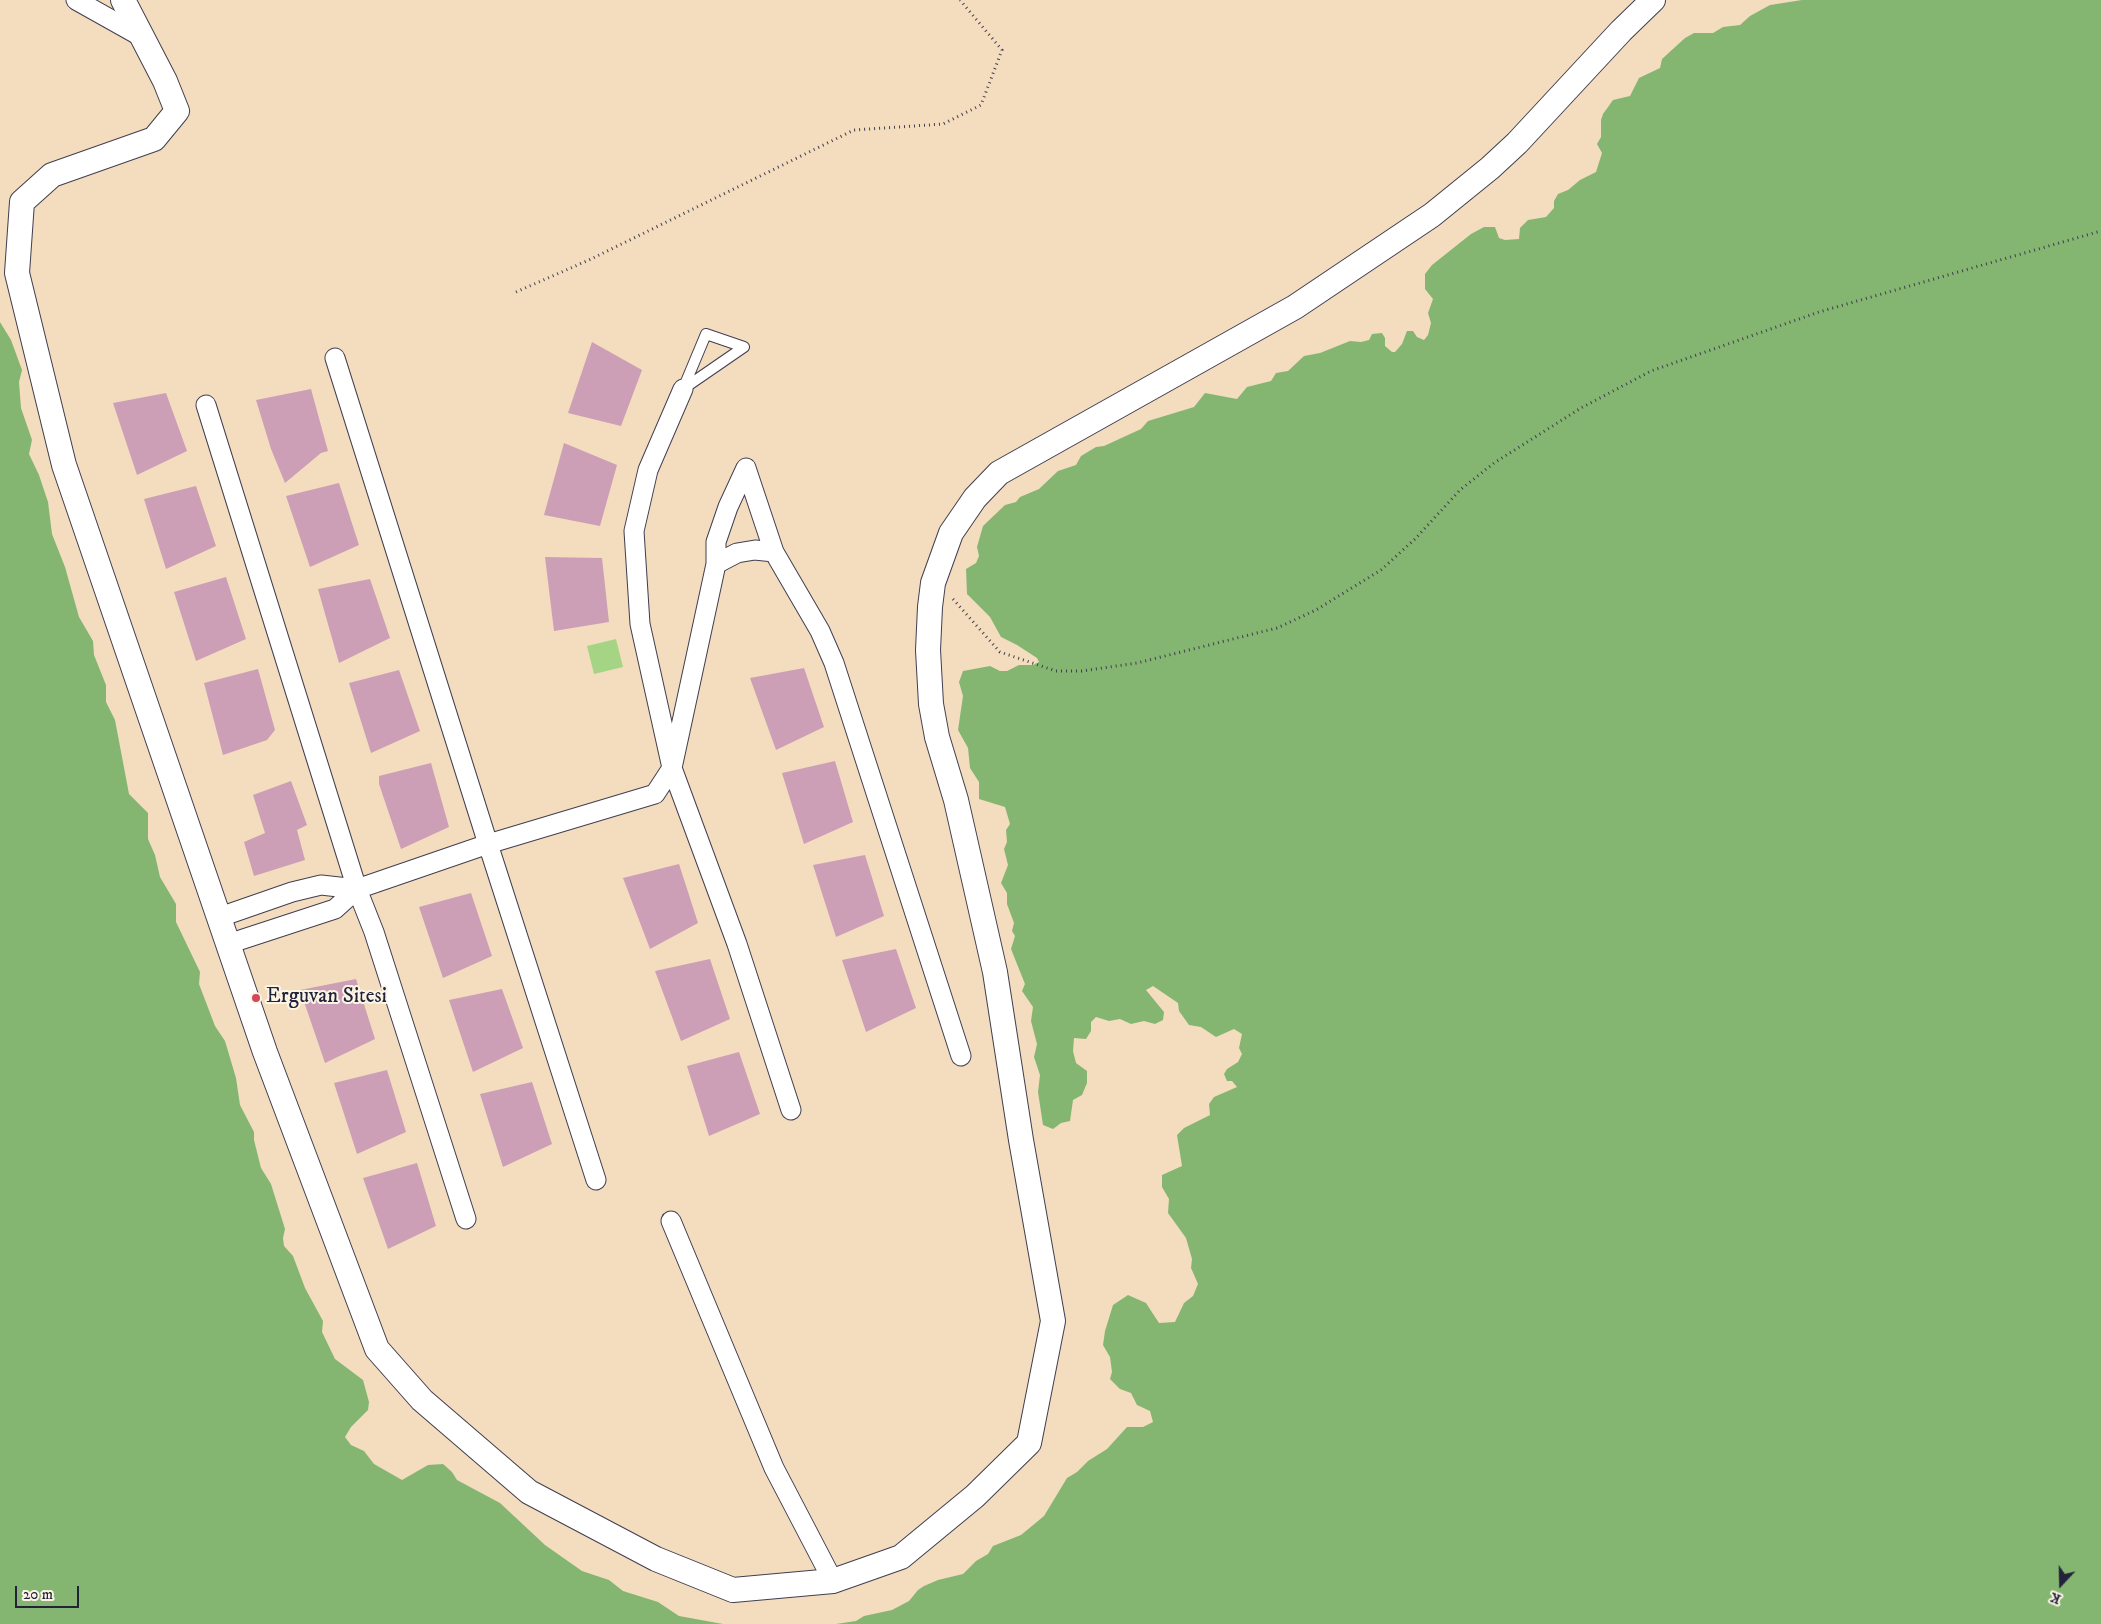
<!DOCTYPE html>
<html>
<head>
<meta charset="utf-8">
<style>
  body { margin:0 }
  #map { position:relative; width:2101px; height:1624px; overflow:hidden; background:#f3ddbe; font-family:"IM FELL DW Pica",serif }
  canvas { display:block }
  .north { position:absolute; left:2036px; top:1559px; width:50px; height:50px; -webkit-text-stroke:4px #fcf5e5; paint-order:stroke; rotate:201deg; font-size:14px; font-weight:700; line-height:20px; text-align:center; color:#22223b }
  .north::after { content:''; display:block; margin:auto; width:18px; height:22px; background:#22223b; clip-path:polygon(50% 0,100% 100%,50% 72%,0 100%) }
  .scale { position:absolute; left:15px; top:1586px; width:64px; height:22px; box-sizing:border-box; border:2px solid #22223b; border-top:0; padding-left:6px; font-size:15px; line-height:18px; white-space:nowrap; color:#22223b; -webkit-text-stroke:4px #fcf5e5; paint-order:stroke }
</style>
</head>
<body>
<div id="map">
<canvas width="2101" height="1624"></canvas>
<div class="north">K</div>
<div class="scale">20 m</div>
</div>
<script>
const ctx = document.querySelector('canvas').getContext('2d');
ctx.lineJoin = 'round';
function paint(path, color) { ctx.fillStyle = color; ctx.fill(path, 'evenodd'); }
const toPath = rows => new Path2D(rows.map(r => 'M' + r).join(''));
function strokePath(path, color, width, dash) { ctx.strokeStyle = color; ctx.lineWidth = width; ctx.lineCap = dash ? 'butt' : 'round'; ctx.setLineDash(dash || []); ctx.stroke(path); }
function write(font, color, halo, rows, align = 'center') {
  ctx.font = font + ' "IM FELL DW Pica",serif'; ctx.lineWidth = 4; ctx.setLineDash([]); ctx.textBaseline = 'middle'; ctx.strokeStyle = halo; ctx.fillStyle = color; for (const [text, x, y, turn = 0] of rows) {
    ctx.save(); ctx.translate(x, y); ctx.rotate((+turn || 0) * Math.PI / 180); ctx.textAlign = isNaN(turn) ? turn : align; if (halo) ctx.strokeText(text, 0, 0); ctx.fillText(text, 0, 0); ctx.restore();
  }
}
paint(toPath([
  [616,639,623,667,594,674,587,646]
]), '#a5d584');
paint(toPath([
  [1802,0,2101,0,2101,1624,836,1624,856,1621,864,1616,892,1610,909,1601,918,1590,924,1586,938,1580,963,1574,976,1561,988,1554,993,1546,1021,1535,1044,1516,1067,1478,1077,1472,1088,1461,1107,1449,1127,1427,1143,1427,1153,1422,1150,1411,1137,1405,1131,1393,1120,1389,1110,1379,1112,1372,1110,1357,1103,1345,1105,1331,1113,1305,1128,1295,1146,1303,1159,1323,1175,1322,1184,1303,1193,1296,1198,1284,1191,1268,1192,1259,1186,1238,1168,1213,1169,1199,1162,1187,1162,1175,1182,1166,1177,1135,1184,1128,1210,1115,1209,1104,1214,1097,1237,1087,1232,1081,1227,1081,1224,1074,1227,1069,1238,1062,1242,1054,1239,1048,1242,1034,1234,1029,1216,1037,1201,1027,1189,1025,1179,1011,1178,1003,1153,986,1146,990,1164,1012,1163,1020,1155,1024,1144,1021,1131,1024,1120,1019,1109,1021,1096,1017,1091,1022,1091,1031,1086,1039,1074,1038,1073,1051,1076,1063,1087,1071,1087,1083,1082,1095,1073,1100,1070,1121,1061,1123,1053,1129,1043,1125,1038,1092,1040,1075,1034,1057,1037,1044,1031,1021,1033,1007,1022,991,1025,984,1011,949,1015,936,1012,931,1014,923,1007,904,1007,893,1001,883,1008,865,1004,849,1007,842,1006,830,1010,824,1005,807,979,799,979,782,970,768,968,748,958,730,963,696,959,682,963,671,990,666,1000,671,1007,671,1019,665,1033,665,1039,662,1037,658,1017,645,1001,637,990,617,967,594,966,569,976,563,979,556,977,547,983,526,1005,505,1016,502,1020,497,1039,489,1058,471,1076,465,1081,456,1096,447,1104,446,1141,429,1148,421,1194,407,1205,393,1237,399,1247,387,1271,381,1276,373,1288,371,1304,356,1320,353,1350,341,1361,342,1369,340,1372,334,1382,333,1385,338,1385,346,1392,352,1395,352,1402,344,1407,331,1413,331,1417,337,1424,340,1428,335,1431,323,1428,313,1433,299,1425,289,1425,274,1432,265,1471,234,1484,227,1495,227,1499,238,1505,240,1519,239,1520,228,1528,220,1546,217,1554,208,1554,201,1558,194,1568,190,1580,180,1596,172,1602,153,1597,144,1601,137,1601,120,1603,114,1613,100,1630,96,1639,78,1660,68,1662,59,1685,38,1694,33,1713,33,1723,27,1740,25,1750,16,1770,5],
  [0,322,11,340,22,370,19,382,21,408,32,440,29,454,39,475,48,502,52,534,65,567,79,617,93,641,94,655,106,685,106,702,115,720,129,794,148,813,148,839,155,855,160,877,176,904,176,922,200,972,199,984,215,1026,225,1041,236,1078,240,1105,254,1132,254,1140,261,1168,271,1184,285,1229,283,1238,284,1246,293,1256,305,1288,323,1321,322,1332,335,1359,363,1380,369,1402,368,1410,351,1427,345,1437,351,1445,364,1451,374,1464,402,1480,428,1465,443,1464,452,1472,457,1480,500,1503,545,1545,582,1571,609,1580,623,1591,658,1602,679,1616,723,1624,0,1624]
]), '#84b672');
paint(toPath([
  [592,342,642,370,621,426,568,413],
  [311,389,328,451,321,453,285,483,271,449,256,400],
  [166,393,187,451,137,475,113,403],
  [564,443,617,465,600,526,544,515],
  [339,483,359,545,310,567,286,496],
  [196,486,216,546,166,569,144,499],
  [545,557,602,558,609,622,554,631],
  [226,577,246,639,196,661,174,592],
  [370,579,390,638,339,663,318,589],
  [804,668,824,727,776,750,750,678],
  [258,669,275,730,267,740,223,755,204,683],
  [399,670,420,731,371,753,349,683],
  [835,761,853,822,804,844,782,773],
  [431,763,449,827,401,849,379,784,379,776],
  [291,781,307,825,297,830,305,860,254,876,244,842,265,833,253,795],
  [865,855,884,916,836,937,813,865],
  [679,864,698,923,650,949,623,878],
  [471,893,492,956,443,978,419,907],
  [896,949,916,1008,866,1032,842,960],
  [710,959,730,1019,681,1041,655,971],
  [356,979,375,1039,325,1063,300,990],
  [502,989,523,1048,473,1072,449,1000],
  [739,1052,760,1114,709,1136,687,1066],
  [387,1070,406,1132,357,1154,334,1083],
  [532,1082,552,1144,503,1167,480,1094],
  [417,1163,436,1226,388,1249,363,1178]
]), '#cc9fb6');
const service = toPath([
  [706,334,744,347,683,389,706,334]
]);
const minor = toPath([
  [76,0,142,37],
  [335,358,488,844,596,1180],
  [683,389,648,470,634,531,640,624,672,768,737,944,791,1110],
  [206,405,357,889,374,932,466,1219],
  [716,564,737,553,755,550,774,552],
  [220,917,292,892,321,885,357,889],
  [228,944,335,909,357,889,488,844,655,794,672,768,716,564,716,542,728,507,746,468,774,552,820,631,834,663,961,1056],
  [671,1221,774,1468,833,1581]
]);
const tertiary = toPath([
  [123,0,165,81,177,111,154,139,52,175,22,202,17,273,64,465,265,1052,377,1349,422,1400,529,1492,656,1559,733,1590,833,1581,901,1557,975,1496,1029,1443,1053,1321,1021,1140,995,972,956,800,937,737,931,704,928,650,930,607,933,583,951,533,975,498,999,473,1295,307,1432,215,1490,168,1517,143,1621,31,1653,0]
]);
strokePath(service, '#413e4f', 12);
strokePath(minor, '#413e4f', 21);
strokePath(tertiary, '#413e4f', 26);
strokePath(toPath([
  [516,292,589,260,854,130,943,124,981,105,1002,50,960,0],
  [953,599,1000,652,1056,671,1082,671,1137,663,1277,628,1316,610,1381,570,1415,539,1460,490,1494,463,1581,408,1651,371,1819,312,2101,231]
]), '#413e4f', 3, [1, 4]);
strokePath(service, '#fff', 10);
strokePath(minor, '#fff', 19);
strokePath(tertiary, '#fff', 24);
for (const [x, y, r, color] of [
  [256,998,5,"#d1495b"]
]) { const dot = new Path2D(); dot.arc(x, y, r, 0, 2 * Math.PI); ctx.fillStyle = color; ctx.fill(dot); strokePath(dot, '#fcf5e5', 2); }
write('21px', '#22223b', '#fcf5e5', [
  ["Erguvan Sitesi",266,998]
], 'left');
</script>
</body>
</html>
